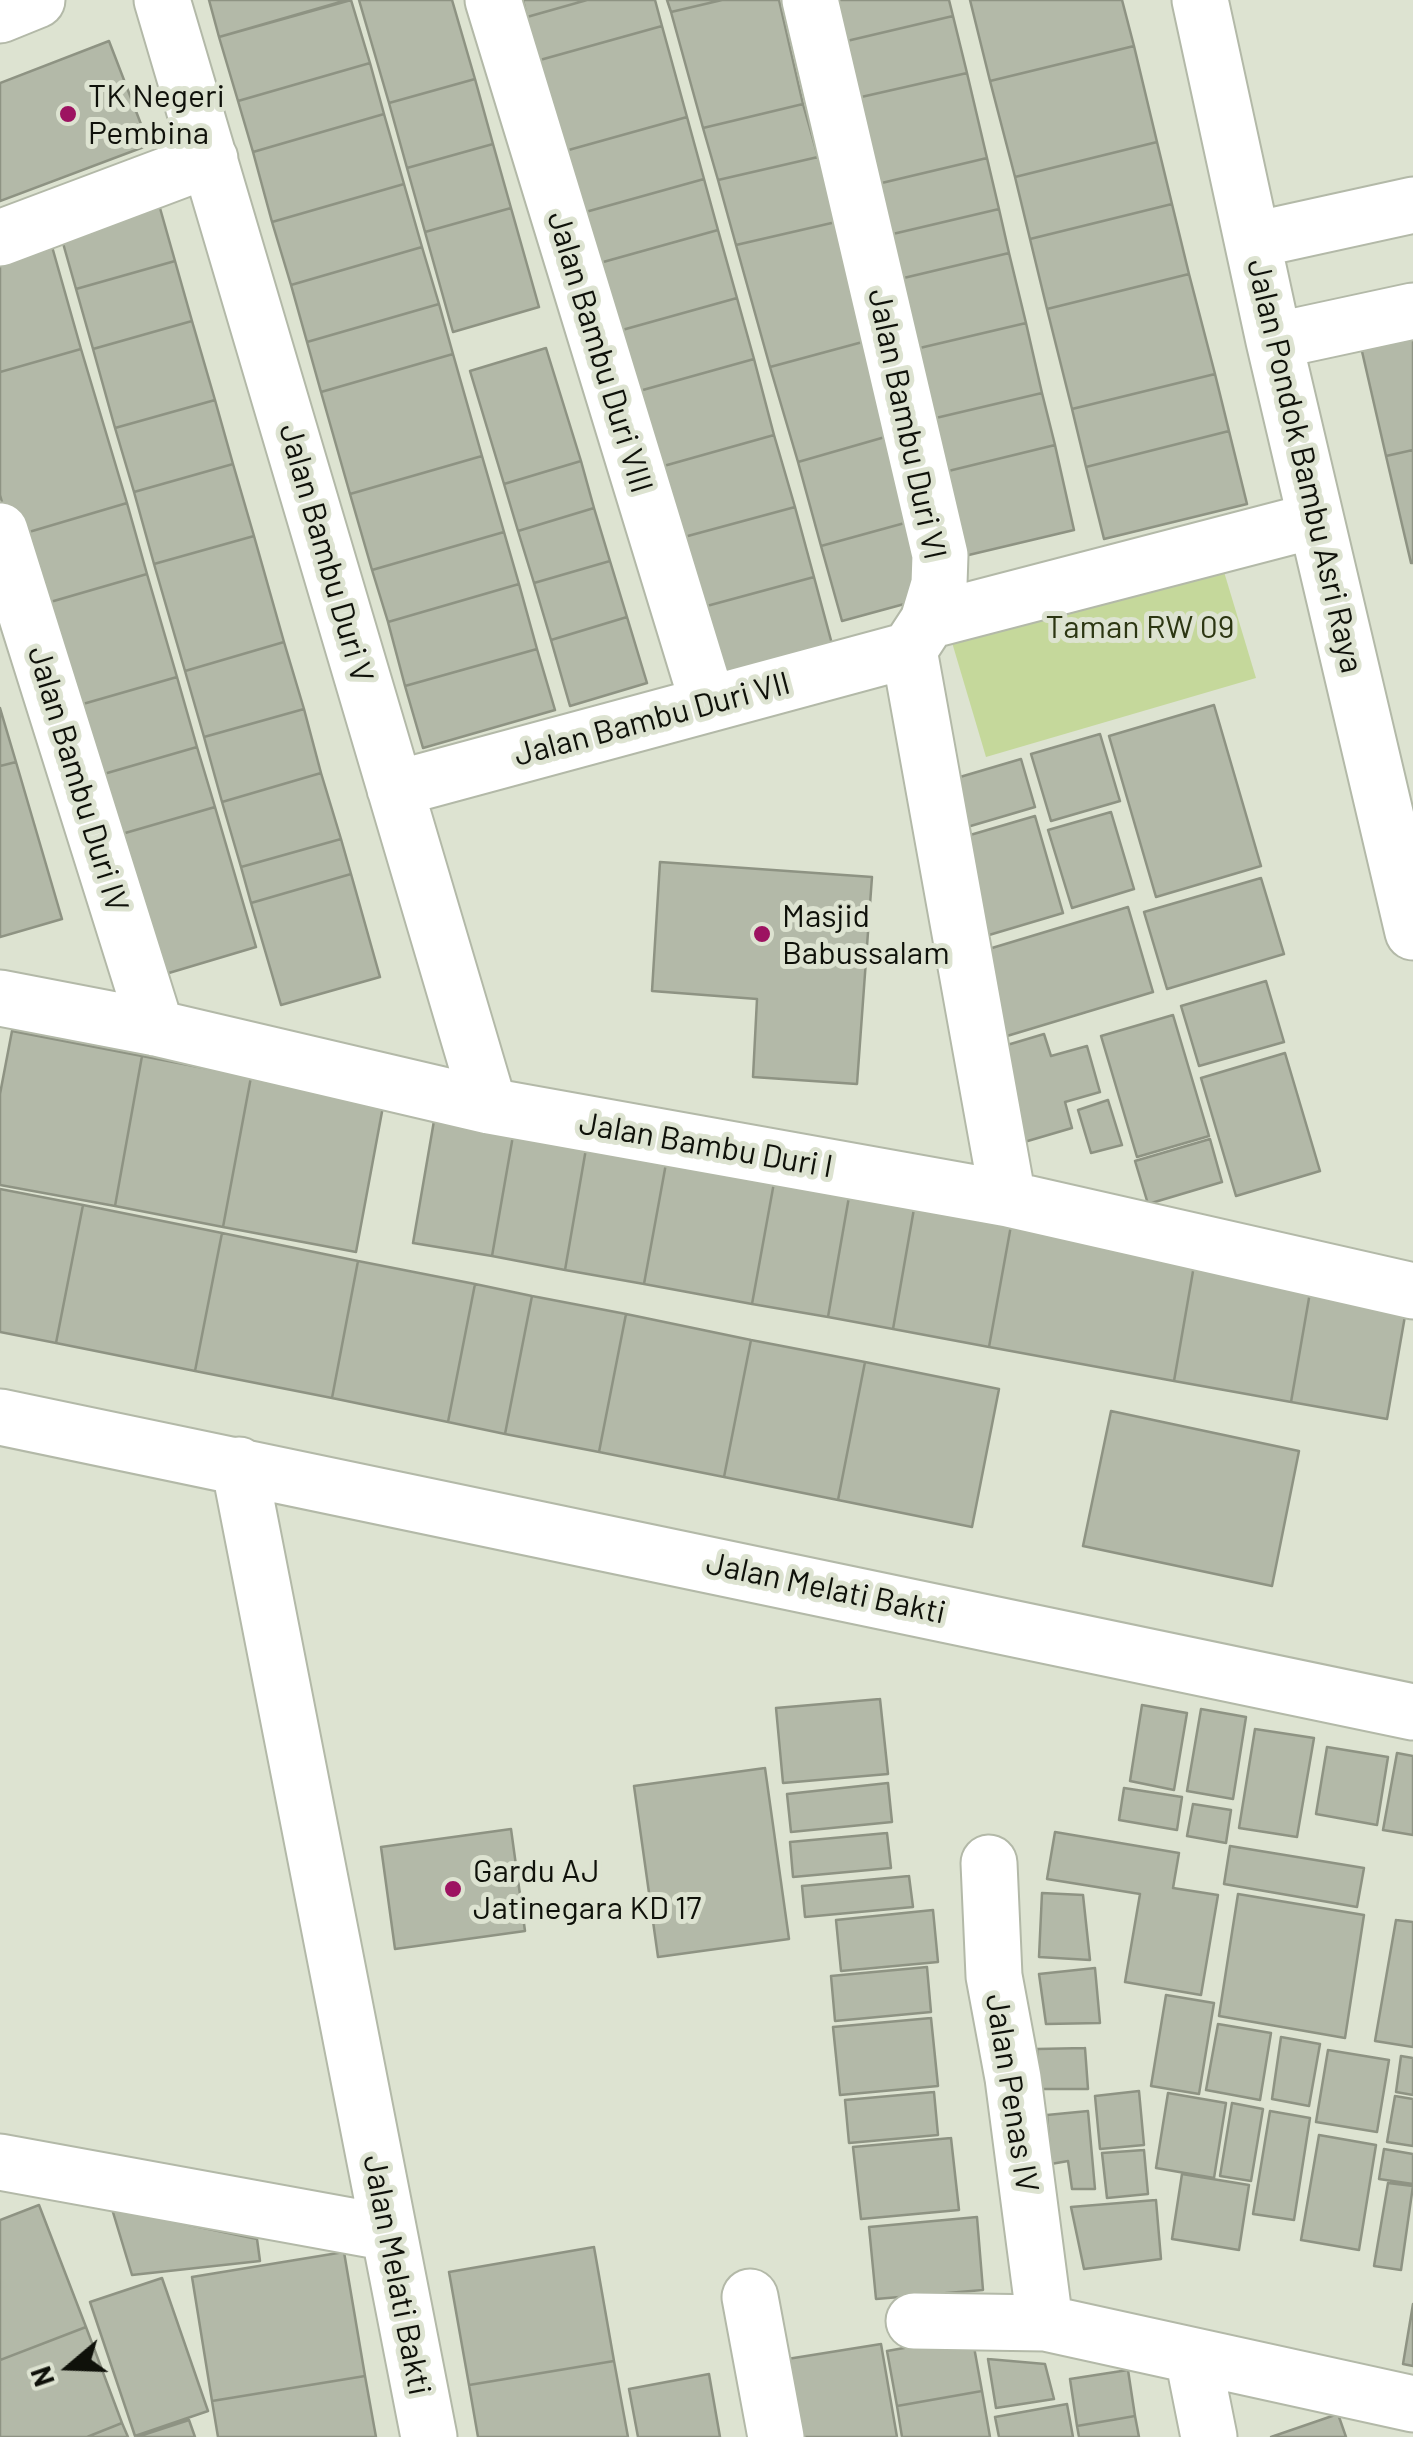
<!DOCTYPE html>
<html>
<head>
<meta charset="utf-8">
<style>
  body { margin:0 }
  #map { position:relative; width:1413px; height:2437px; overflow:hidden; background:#dde3d1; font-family:Barlow,sans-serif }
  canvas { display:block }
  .north { position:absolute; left:20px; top:2317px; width:100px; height:100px; -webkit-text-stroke:8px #dde3d1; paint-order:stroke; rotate:251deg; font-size:28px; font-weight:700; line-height:40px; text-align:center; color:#0f110a }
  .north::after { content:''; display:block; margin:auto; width:35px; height:45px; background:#0f110a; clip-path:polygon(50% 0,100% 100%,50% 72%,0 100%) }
</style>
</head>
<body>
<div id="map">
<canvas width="1413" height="2437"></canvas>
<div class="north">N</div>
</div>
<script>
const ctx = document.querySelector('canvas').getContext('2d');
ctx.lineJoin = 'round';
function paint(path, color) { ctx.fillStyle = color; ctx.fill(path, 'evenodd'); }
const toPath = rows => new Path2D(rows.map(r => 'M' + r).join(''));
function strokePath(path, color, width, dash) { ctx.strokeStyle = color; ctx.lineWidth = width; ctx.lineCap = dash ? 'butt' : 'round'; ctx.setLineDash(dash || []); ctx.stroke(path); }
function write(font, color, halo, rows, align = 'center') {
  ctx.font = font + ' Barlow,sans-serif'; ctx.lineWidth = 10; ctx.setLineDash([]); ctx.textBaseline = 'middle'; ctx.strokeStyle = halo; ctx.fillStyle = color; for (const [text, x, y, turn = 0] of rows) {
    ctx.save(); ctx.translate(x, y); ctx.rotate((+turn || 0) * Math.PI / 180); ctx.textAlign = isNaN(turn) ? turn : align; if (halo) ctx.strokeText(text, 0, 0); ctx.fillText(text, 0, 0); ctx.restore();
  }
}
paint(toPath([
  [1209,522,1256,678,986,757,940,602]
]), '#c5d89b');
const building = toPath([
  [209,0,347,0,219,37,209,0],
  [351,0,370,63,238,101,219,37,351,0],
  [359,0,452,0,475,79,389,103,359,0],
  [523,0,587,0,527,17,523,0],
  [587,0,655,0,662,26,540,60,527,17,587,0],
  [667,0,722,0,671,12,667,0],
  [722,0,779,0,803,104,703,128,671,12,722,0],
  [824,0,949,0,953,16,834,44,824,0],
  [970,0,1122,0,1134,46,990,81,970,0],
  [953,16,967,73,848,100,834,44,953,16],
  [662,26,687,117,565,151,540,60,662,26],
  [109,41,149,145,0,201,0,83,109,41],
  [1134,46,1157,142,1015,177,990,81,1134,46],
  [370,63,384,114,253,152,238,101,370,63],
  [967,73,987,158,869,186,848,100,967,73],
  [475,79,493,144,407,168,389,103,475,79],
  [803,104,818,157,718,180,703,128,803,104],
  [384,114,404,184,272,222,253,152,384,114],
  [687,117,704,179,582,213,565,151,687,117],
  [1157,142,1172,204,1030,239,1015,177,1157,142],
  [493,144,511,208,425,232,407,168,493,144],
  [818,157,836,222,736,245,718,180,818,157],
  [987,158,999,209,880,237,869,186,987,158],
  [704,179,718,230,596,264,582,213,704,179],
  [404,184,422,247,291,285,272,222,404,184],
  [156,194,175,261,76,289,57,222,156,194],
  [1172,204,1189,274,1047,309,1030,239,1172,204],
  [511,208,539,307,453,332,425,232,511,208],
  [999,209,1009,253,891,281,880,237,999,209],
  [836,222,870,340,770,367,736,245,836,222],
  [718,230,737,298,615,332,596,264,718,230],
  [51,243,81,349,0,372,0,258,51,243],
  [422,247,439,304,307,342,291,285,422,247],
  [1009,253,1026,323,907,351,891,281,1009,253],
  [175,261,192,321,93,349,76,289,175,261],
  [1189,274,1215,374,1072,409,1047,309,1189,274],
  [737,298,754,359,632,393,615,332,737,298],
  [439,304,453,354,321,392,307,342,439,304],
  [192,321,215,400,115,428,93,349,192,321],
  [1026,323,1042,393,923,421,907,351,1026,323],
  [1413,335,1413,450,1386,456,1361,347,1413,335],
  [870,340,892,435,798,462,770,367,870,340],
  [546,348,581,461,504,484,470,371,546,348],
  [81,349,127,503,12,537,0,495,0,372,81,349],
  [453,354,482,456,350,494,321,392,453,354],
  [754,359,774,435,653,469,632,393,754,359],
  [1215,374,1229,431,1086,467,1072,409,1215,374],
  [1042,393,1055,445,936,474,923,421,1042,393],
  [215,400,233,464,134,492,115,428,215,400],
  [1229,431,1247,504,1104,539,1086,467,1229,431],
  [774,435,795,507,673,540,653,469,774,435],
  [892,435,912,521,821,546,798,462,892,435],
  [1055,445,1074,530,956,558,936,474,1055,445],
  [1413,450,1413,563,1411,563,1386,456,1413,450],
  [482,456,504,532,372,570,350,494,482,456],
  [581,461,594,508,518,531,504,484,581,461],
  [233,464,254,536,154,564,134,492,233,464],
  [127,503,147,574,33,607,12,537,127,503],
  [795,507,814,577,692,610,673,540,795,507],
  [594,508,610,561,534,583,518,531,594,508],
  [912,521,930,597,842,621,821,546,912,521],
  [504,532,519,584,388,622,372,570,504,532],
  [254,536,284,642,185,671,154,564,254,536],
  [610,561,627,617,551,640,534,583,610,561],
  [147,574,177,677,62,710,33,607,147,574],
  [814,577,832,644,711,678,692,610,814,577],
  [519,584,537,649,405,686,388,622,519,584],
  [627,617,647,683,570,706,551,640,627,617],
  [284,642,304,709,204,737,185,671,284,642],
  [537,649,555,710,423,748,405,686,537,649],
  [177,677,197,747,83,780,62,710,177,677],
  [1214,705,1261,866,1156,897,1109,736,1214,705],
  [0,708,16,762,0,766,0,708],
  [304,709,321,773,222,802,204,737,304,709],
  [1100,734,1120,801,1051,821,1031,754,1100,734],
  [197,747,215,807,101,840,83,780,197,747],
  [1021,759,1035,807,957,830,943,782,1021,759],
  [16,762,62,919,0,937,0,766,16,762],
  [321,773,341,839,241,867,222,802,321,773],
  [215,807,256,947,142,981,101,840,215,807],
  [1111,812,1134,889,1072,908,1048,830,1111,812],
  [1035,816,1063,913,989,935,960,838,1035,816],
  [341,839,351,874,251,903,241,867,341,839],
  [660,862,872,877,857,1084,753,1077,757,999,652,991,660,862],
  [351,874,380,977,281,1005,251,903,351,874],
  [1261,878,1284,954,1167,989,1144,912,1261,878],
  [1128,907,1153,992,1007,1036,982,951,1128,907],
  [1266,981,1284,1042,1199,1066,1181,1006,1266,981],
  [1173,1015,1209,1136,1137,1157,1101,1036,1173,1015],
  [12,1031,142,1056,115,1206,0,1185,0,1094,12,1031],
  [1044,1034,1051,1056,1087,1046,1100,1092,1065,1102,1072,1128,1014,1145,987,1051,1044,1034],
  [1285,1053,1320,1171,1236,1196,1201,1078,1285,1053],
  [142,1056,251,1077,223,1227,115,1206,142,1056],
  [251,1077,384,1101,356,1252,223,1227,251,1077],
  [1108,1100,1122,1145,1091,1153,1078,1110,1108,1100],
  [435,1115,514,1130,492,1256,413,1243,435,1115],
  [514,1130,587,1143,565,1270,492,1256,514,1130],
  [1210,1139,1222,1182,1148,1204,1135,1161,1210,1139],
  [587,1143,667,1158,644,1284,565,1270,587,1143],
  [667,1158,775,1177,752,1304,644,1284,667,1158],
  [775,1177,850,1191,828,1317,752,1304,775,1177],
  [0,1189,83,1205,56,1343,0,1332,0,1189],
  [850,1191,915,1203,893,1329,828,1317,850,1191],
  [915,1203,1012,1220,989,1347,893,1329,915,1203],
  [83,1205,222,1233,195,1371,56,1343,83,1205],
  [1012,1220,1196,1254,1174,1381,989,1347,1012,1220],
  [222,1233,358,1261,332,1398,195,1371,222,1233],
  [1196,1254,1313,1275,1291,1402,1174,1381,1196,1254],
  [358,1261,475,1284,448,1422,332,1398,358,1261],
  [1313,1275,1409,1293,1387,1419,1291,1402,1313,1275],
  [475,1284,532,1296,505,1434,448,1422,475,1284],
  [532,1296,626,1314,599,1452,505,1434,532,1296],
  [626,1314,751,1340,724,1477,599,1452,626,1314],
  [751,1340,865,1362,838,1500,724,1477,751,1340],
  [865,1362,999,1389,972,1527,838,1500,865,1362],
  [1111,1411,1299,1451,1272,1586,1083,1546,1111,1411],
  [880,1699,888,1774,783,1783,776,1708,880,1699],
  [1142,1705,1187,1713,1174,1790,1130,1781,1142,1705],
  [1201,1709,1246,1717,1233,1799,1187,1791,1201,1709],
  [1255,1729,1314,1738,1297,1837,1239,1828,1255,1729],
  [1327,1747,1388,1757,1377,1825,1316,1814,1327,1747],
  [1397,1753,1413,1756,1413,1835,1383,1830,1397,1753],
  [765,1768,789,1939,658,1957,634,1786,765,1768],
  [888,1783,892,1822,791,1832,787,1794,888,1783],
  [1124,1788,1182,1797,1177,1830,1119,1820,1124,1788],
  [1193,1804,1231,1810,1226,1843,1187,1836,1193,1804],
  [511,1829,525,1931,395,1949,381,1847,511,1829],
  [1055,1832,1179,1853,1173,1888,1218,1895,1201,1995,1125,1982,1140,1894,1047,1879,1055,1832],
  [887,1833,891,1868,793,1877,790,1842,887,1833],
  [1230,1846,1364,1868,1357,1907,1224,1884,1230,1846],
  [909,1876,913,1907,805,1917,802,1886,909,1876],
  [1042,1893,1083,1895,1090,1960,1039,1957,1042,1893],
  [1238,1894,1364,1915,1345,2038,1219,2016,1238,1894],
  [933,1910,938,1962,841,1971,836,1920,933,1910],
  [1396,1920,1413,1922,1413,2047,1375,2041,1396,1920],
  [927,1967,931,2012,835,2021,831,1976,927,1967],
  [1095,1968,1100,2023,1046,2024,1039,1974,1095,1968],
  [1166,1995,1214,2003,1199,2094,1151,2086,1166,1995],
  [931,2018,938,2086,840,2095,833,2027,931,2018],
  [1218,2024,1271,2033,1260,2100,1206,2090,1218,2024],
  [1281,2037,1320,2044,1309,2106,1272,2099,1281,2037],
  [1085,2048,1088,2089,1040,2089,1037,2049,1085,2048],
  [1328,2050,1389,2060,1377,2132,1316,2122,1328,2050],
  [1401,2056,1413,2058,1413,2095,1396,2092,1401,2056],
  [1139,2091,1144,2145,1100,2149,1095,2096,1139,2091],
  [934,2092,938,2135,849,2143,845,2100,934,2092],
  [1168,2093,1226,2103,1214,2178,1156,2168,1168,2093],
  [1395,2096,1413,2099,1413,2146,1387,2142,1395,2096],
  [1232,2103,1263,2109,1251,2181,1220,2176,1232,2103],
  [1088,2111,1095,2189,1072,2189,1068,2161,1051,2164,1047,2115,1088,2111],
  [1270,2111,1310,2118,1294,2220,1253,2214,1270,2111],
  [1319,2135,1376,2145,1359,2250,1301,2240,1319,2135],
  [951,2138,959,2210,861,2219,853,2147,951,2138],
  [1384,2149,1413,2154,1413,2184,1379,2179,1384,2149],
  [1144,2150,1148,2194,1107,2198,1102,2153,1144,2150],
  [1182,2174,1249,2185,1239,2250,1172,2239,1182,2174],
  [1388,2183,1413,2186,1401,2270,1374,2266,1388,2183],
  [1156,2200,1161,2259,1084,2269,1071,2207,1156,2200],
  [39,2205,86,2327,0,2360,0,2220,39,2205],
  [112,2209,257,2239,260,2261,132,2275,112,2209],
  [977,2217,983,2290,876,2299,869,2227,977,2217],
  [594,2247,614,2361,469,2385,449,2272,594,2247],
  [344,2252,365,2376,212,2401,192,2277,344,2252],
  [162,2278,208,2411,135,2436,90,2302,162,2278],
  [1413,2304,1413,2366,1403,2364,1413,2304],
  [86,2327,122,2423,87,2437,0,2437,0,2360,86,2327],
  [972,2336,982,2391,897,2406,887,2351,972,2336],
  [881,2344,897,2437,787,2437,775,2361,881,2344],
  [988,2359,1045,2364,1054,2399,996,2408,988,2359],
  [614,2361,628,2437,478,2437,469,2385,614,2361],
  [1128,2370,1135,2416,1077,2426,1070,2379,1128,2370],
  [709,2374,720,2437,638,2437,629,2389,709,2374],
  [365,2376,376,2437,218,2437,212,2401,365,2376],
  [982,2391,990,2437,902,2437,897,2406,982,2391],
  [1067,2404,1073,2437,999,2437,995,2417,1067,2404],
  [1338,2414,1346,2437,1271,2437,1338,2414],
  [1135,2416,1139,2437,1079,2437,1077,2426,1135,2416],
  [189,2420,195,2437,137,2437,189,2420],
  [122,2423,128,2437,87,2437,122,2423]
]);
paint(building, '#b3b9a8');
strokePath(building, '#8e9383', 2.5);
const minor = toPath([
  [162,0,489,1106],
  [493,0,708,703],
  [810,0,940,555,939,584,928,621,909,650,1008,1199],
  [1200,0,1274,341,1413,932],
  [0,15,37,0],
  [0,238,210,159],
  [1254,240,1413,205],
  [1274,341,1413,311],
  [0,531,156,1028],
  [928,621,1316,520],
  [395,789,909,650],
  [0,998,156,1028,489,1106,1008,1199,1413,1291],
  [0,1417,1413,1712],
  [239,1465,429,2437],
  [989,1863,994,1976,1013,2078,1045,2323],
  [0,2162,389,2233],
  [750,2297,776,2437],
  [914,2321,1045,2323,1413,2404],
  [1193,2357,1209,2437]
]);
strokePath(minor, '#b3b9a8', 59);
strokePath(minor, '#fff', 55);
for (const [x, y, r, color] of [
  [68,114,10,"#9d1361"],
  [762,934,10,"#9d1361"],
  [453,1889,10,"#9d1361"]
]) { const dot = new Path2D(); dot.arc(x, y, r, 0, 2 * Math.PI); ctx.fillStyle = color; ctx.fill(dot); strokePath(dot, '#dde3d1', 4); }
write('32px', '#0f110a', '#dde3d1', [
  ["TK Negeri",88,96],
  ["Pembina",88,133],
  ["Masjid",782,916],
  ["Babussalam",782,953],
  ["Gardu AJ",473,1871],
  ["Jatinegara KD 17",473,1908]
], 'left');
write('32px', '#0f110a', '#dde3d1', [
  ["Jalan Bambu Duri VIII",600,352,73],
  ["Jalan Bambu Duri VI",907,424,78],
  ["Jalan Pondok Bambu Asri Raya",1305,466,77],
  ["Jalan Bambu Duri V",326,553,74],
  ["Jalan Bambu Duri VII",652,719,-15],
  ["Jalan Bambu Duri IV",78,779,73],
  ["Jalan Bambu Duri I",706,1145,10],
  ["Jalan Melati Bakti",826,1588,12],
  ["Jalan Penas IV",1012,2093,81],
  ["Jalan Melati Bakti",397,2275,79]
]);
write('32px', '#2c3612', '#dde3d1', [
  ["Taman RW 09",1140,627]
]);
</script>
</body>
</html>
